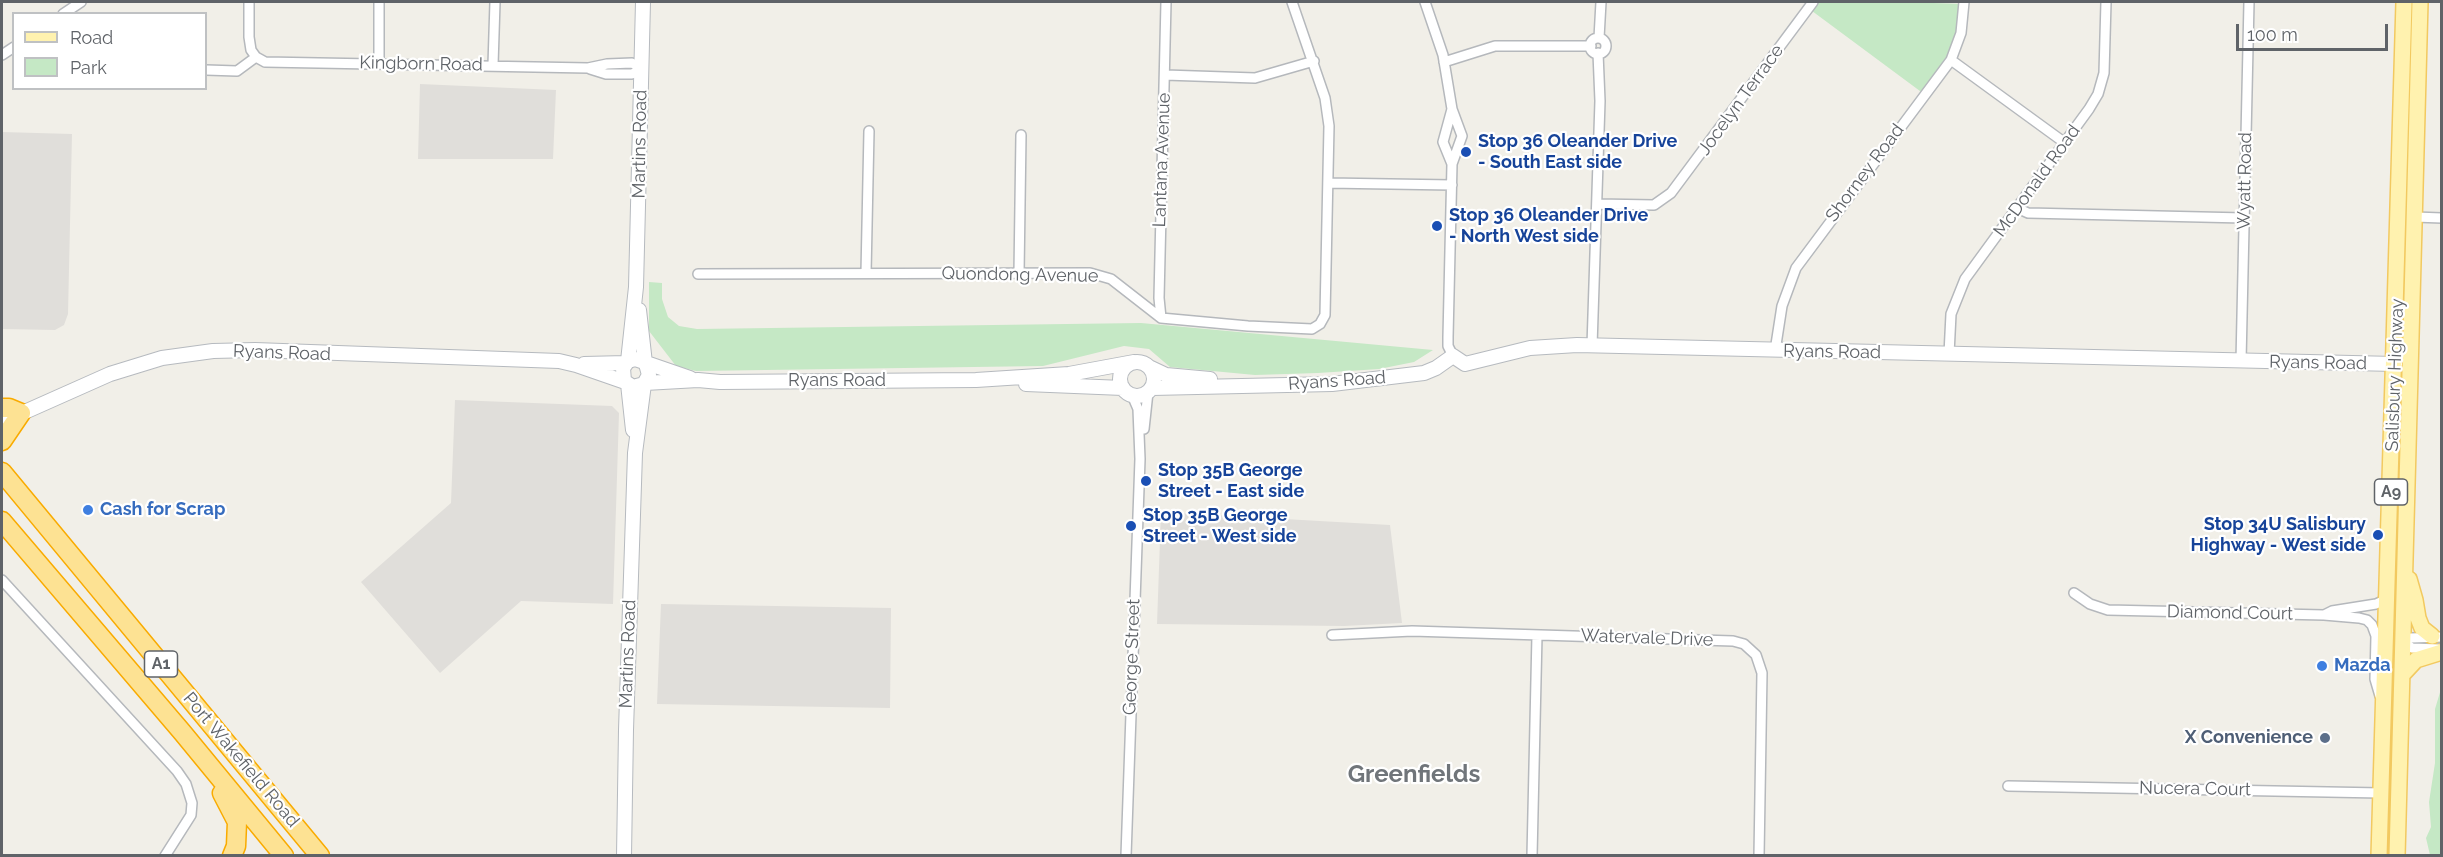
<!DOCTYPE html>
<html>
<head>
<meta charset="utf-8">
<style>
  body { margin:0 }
  #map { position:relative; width:2443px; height:857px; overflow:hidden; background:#f1efe8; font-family:Raleway,sans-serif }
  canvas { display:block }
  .frame { position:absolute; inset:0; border:3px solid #5f6368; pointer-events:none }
  .legend { position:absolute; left:12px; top:12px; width:195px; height:78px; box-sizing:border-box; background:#fff; border:2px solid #bfc1c3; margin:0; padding:8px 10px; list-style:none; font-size:18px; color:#5f6368 }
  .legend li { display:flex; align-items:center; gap:12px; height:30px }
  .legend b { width:30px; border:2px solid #bfc1c3 }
  .scale { position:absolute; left:2236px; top:24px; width:152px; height:27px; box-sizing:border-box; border:3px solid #5f6368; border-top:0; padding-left:8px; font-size:18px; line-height:21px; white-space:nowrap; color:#5f6368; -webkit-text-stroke:4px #fff; paint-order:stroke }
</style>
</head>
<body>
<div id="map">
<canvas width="2443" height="857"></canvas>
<div class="frame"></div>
<ul class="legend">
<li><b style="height:8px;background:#fff2af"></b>Road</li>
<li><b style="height:16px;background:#c5e8c5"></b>Park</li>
</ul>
<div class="scale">100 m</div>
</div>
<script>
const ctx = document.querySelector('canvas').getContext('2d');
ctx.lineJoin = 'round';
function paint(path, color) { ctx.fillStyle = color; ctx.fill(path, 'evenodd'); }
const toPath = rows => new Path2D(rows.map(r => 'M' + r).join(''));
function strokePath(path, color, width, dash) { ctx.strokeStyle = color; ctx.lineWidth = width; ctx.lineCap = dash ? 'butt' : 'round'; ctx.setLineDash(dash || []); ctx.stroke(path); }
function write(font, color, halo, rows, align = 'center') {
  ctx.font = font + ' Raleway,sans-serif'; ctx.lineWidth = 4.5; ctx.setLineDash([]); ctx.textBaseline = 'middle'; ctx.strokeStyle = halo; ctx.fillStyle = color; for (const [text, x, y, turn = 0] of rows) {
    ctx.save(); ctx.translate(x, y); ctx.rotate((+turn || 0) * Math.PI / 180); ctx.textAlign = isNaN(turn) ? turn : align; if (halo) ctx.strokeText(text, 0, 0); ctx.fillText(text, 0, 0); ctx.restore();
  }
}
paint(toPath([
  [420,84,556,90,553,159,418,159],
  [2,132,72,134,68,314,64,325,55,330,2,329],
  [455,400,612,406,619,413,613,604,521,601,440,673,361,582,451,503],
  [1161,512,1390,525,1402,623,1344,626,1157,624],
  [661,604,891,608,890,708,657,704]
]), '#e0deda');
paint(toPath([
  [1813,2,1903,2,1964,4,1951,60,1924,94,1808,8],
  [649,282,662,283,662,299,668,317,679,326,697,329,1141,323,1433,350,1414,362,1379,369,1318,373,1255,375,1170,367,1149,349,1124,346,1043,366,696,371,676,366,649,331],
  [2441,689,2441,855,2430,855,2426,838,2431,827,2429,802,2435,763,2435,709]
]), '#c5e8c5');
const street = toPath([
  [249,2,249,37,251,50,256,57,265,62,588,68,607,64,632,63,642,69],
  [1425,2,1443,55,1452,109,1462,136,1452,164,1448,337,1448,346,1453,356],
  [63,14,81,2],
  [1599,38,1601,2],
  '1590 46a8 8 0 1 1 16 0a8 8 0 1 1-16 0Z',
  [2,55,14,47],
  [1951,60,2065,143],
  [1444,62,1495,46,1591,46],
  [379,63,379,2],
  [493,65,495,2],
  [590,69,606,74,632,74,642,69],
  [206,70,237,71,256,57],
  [1165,75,1255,78,1314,61],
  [1452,164,1443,142,1452,109],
  [1328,183,1452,185],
  [1597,204,1654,205,1671,193,1813,2],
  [2017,208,2028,213,2244,218],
  [2415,217,2442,218],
  [866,273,869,131],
  [1019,273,1021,135],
  [698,274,1090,273,1111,279,1161,318,1248,326,1312,329,1320,324,1325,315,1329,126,1325,98,1292,2],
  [1161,318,1159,298,1166,2],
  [1592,346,1600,101,1598,53],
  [1775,351,1782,306,1796,268,1951,60,1961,33,1964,2],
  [1949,354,1951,314,1965,279,2089,109,2098,94,2104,73,2106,2],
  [2241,361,2249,2],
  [1144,429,1148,392],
  [2,580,177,771,186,784,192,803,191,815,165,856],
  [2074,593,2090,604,2108,610,2324,615,2332,611,2376,604,2387,599],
  [2324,615,2359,618,2367,620,2372,625,2376,636,2375,679,2380,696],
  [1332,635,1412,631,1733,641,1744,644,1756,655,1762,673,1759,856],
  [2439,649,2412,648,2403,642,2411,638,2442,637],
  [2008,786,2381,793],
  [1126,856,1140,459,1138,409,1132,395],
  [1532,856,1537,635]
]);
const secondary = toPath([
  [639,310,645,363],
  [628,361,636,287,643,2],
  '1120 379a17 17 0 1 1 34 0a17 17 0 1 1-34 0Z',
  [584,364,626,363],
  [646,364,649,375,644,384,633,387,624,381,623,368,628,361,635,359,690,378],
  [1149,367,1166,375,1210,379],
  [645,383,698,380,720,382,976,380,1069,374,1134,362],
  [628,384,633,430],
  [1026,384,1123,388],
  [1152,388,1332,384,1424,373,1436,368,1453,356,1465,364,1530,348,1577,345,2395,364],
  [2,422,110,374,162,358,213,351,255,350,559,361,576,365,625,382],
  [624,856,626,730,635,453,644,384]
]);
const primary = toPath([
  [2409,579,2415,600,2418,618,2422,628,2432,636],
  [2402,675,2416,660,2442,652],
  [2379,856,2404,2],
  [2397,856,2420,2]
]);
const highway = toPath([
  [2,408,9,408,21,413,2,441],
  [2,472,320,856],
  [2,521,182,732,284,856],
  [222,793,237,822,236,846,232,856]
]);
strokePath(street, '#b5b8bc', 12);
strokePath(secondary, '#b6babf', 16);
strokePath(primary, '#f2c960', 18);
strokePath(highway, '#f9ab00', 21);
strokePath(street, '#fff', 9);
strokePath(secondary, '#fff', 14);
strokePath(primary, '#fff2af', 15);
strokePath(highway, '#fde293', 18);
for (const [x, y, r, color] of [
  [1466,152,6,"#1a4fb4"],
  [1437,226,6,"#1a4fb4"],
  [1146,481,6,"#1a4fb4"],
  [88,510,6,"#3f7fe0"],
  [1131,526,6,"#1a4fb4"],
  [2378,535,6,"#1a4fb4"],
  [2322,666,6,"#3f7fe0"],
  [2325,738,6,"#5c6f8a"]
]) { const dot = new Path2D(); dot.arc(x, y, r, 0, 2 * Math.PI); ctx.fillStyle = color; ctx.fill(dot); strokePath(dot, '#fff', 2); }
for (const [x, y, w] of [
  [2391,492,33],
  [161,664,33]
]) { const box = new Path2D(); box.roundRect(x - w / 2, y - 13, w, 26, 4.5); ctx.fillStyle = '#fff'; ctx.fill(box); strokePath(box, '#5f6368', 1.5); }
write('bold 16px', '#5f6368', null, [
  ["A9",2391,492],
  ["A1",161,664]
]);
write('18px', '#5f6368', '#fff', [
  ["Kingborn Road",421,64,1],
  ["Jocelyn Terrace",1741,100,-54],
  ["Martins Road",640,144,-89],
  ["Lantana Avenue",1162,160,-88],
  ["Shorney Road",1865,173,-53],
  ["McDonald Road",2037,181,-54],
  ["Wyatt Road",2245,181,-89],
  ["Quondong Avenue",1020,275,1],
  ["Ryans Road",1832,352,1],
  ["Ryans Road",282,353,2],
  ["Ryans Road",2318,363,1],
  ["Salisbury Highway",2395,375,-88],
  ["Ryans Road",837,381],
  ["Ryans Road",1337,381,-4],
  ["Diamond Court",2230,613,1],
  ["Watervale Drive",1647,638,2],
  ["Martins Road",628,654,-88],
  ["George Street",1132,657,-88],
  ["Port Wakefield Road",241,760,50],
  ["Nucera Court",2195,789,1]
]);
write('bold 18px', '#164399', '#fff', [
  ["Stop 36 Oleander Drive",1478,142],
  ["- South East side",1478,163],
  ["Stop 36 Oleander Drive",1449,216],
  ["- North West side",1449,237],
  ["Stop 35B George",1158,471],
  ["Street - East side",1158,492],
  ["Stop 35B George",1143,516],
  ["Street - West side",1143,537],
  ["Stop 34U Salisbury",2366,525,"right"],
  ["Highway - West side",2366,546,"right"]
], 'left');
write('bold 18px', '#366cbe', '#fff', [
  ["Cash for Scrap",100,510],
  ["Mazda",2334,666]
], 'left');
write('bold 18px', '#4e5e75', '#fff', [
  ["X Convenience",2313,738]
], 'right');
write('bold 24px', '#70757a', '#fff', [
  ["Greenfields",1414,775]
]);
</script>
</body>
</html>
